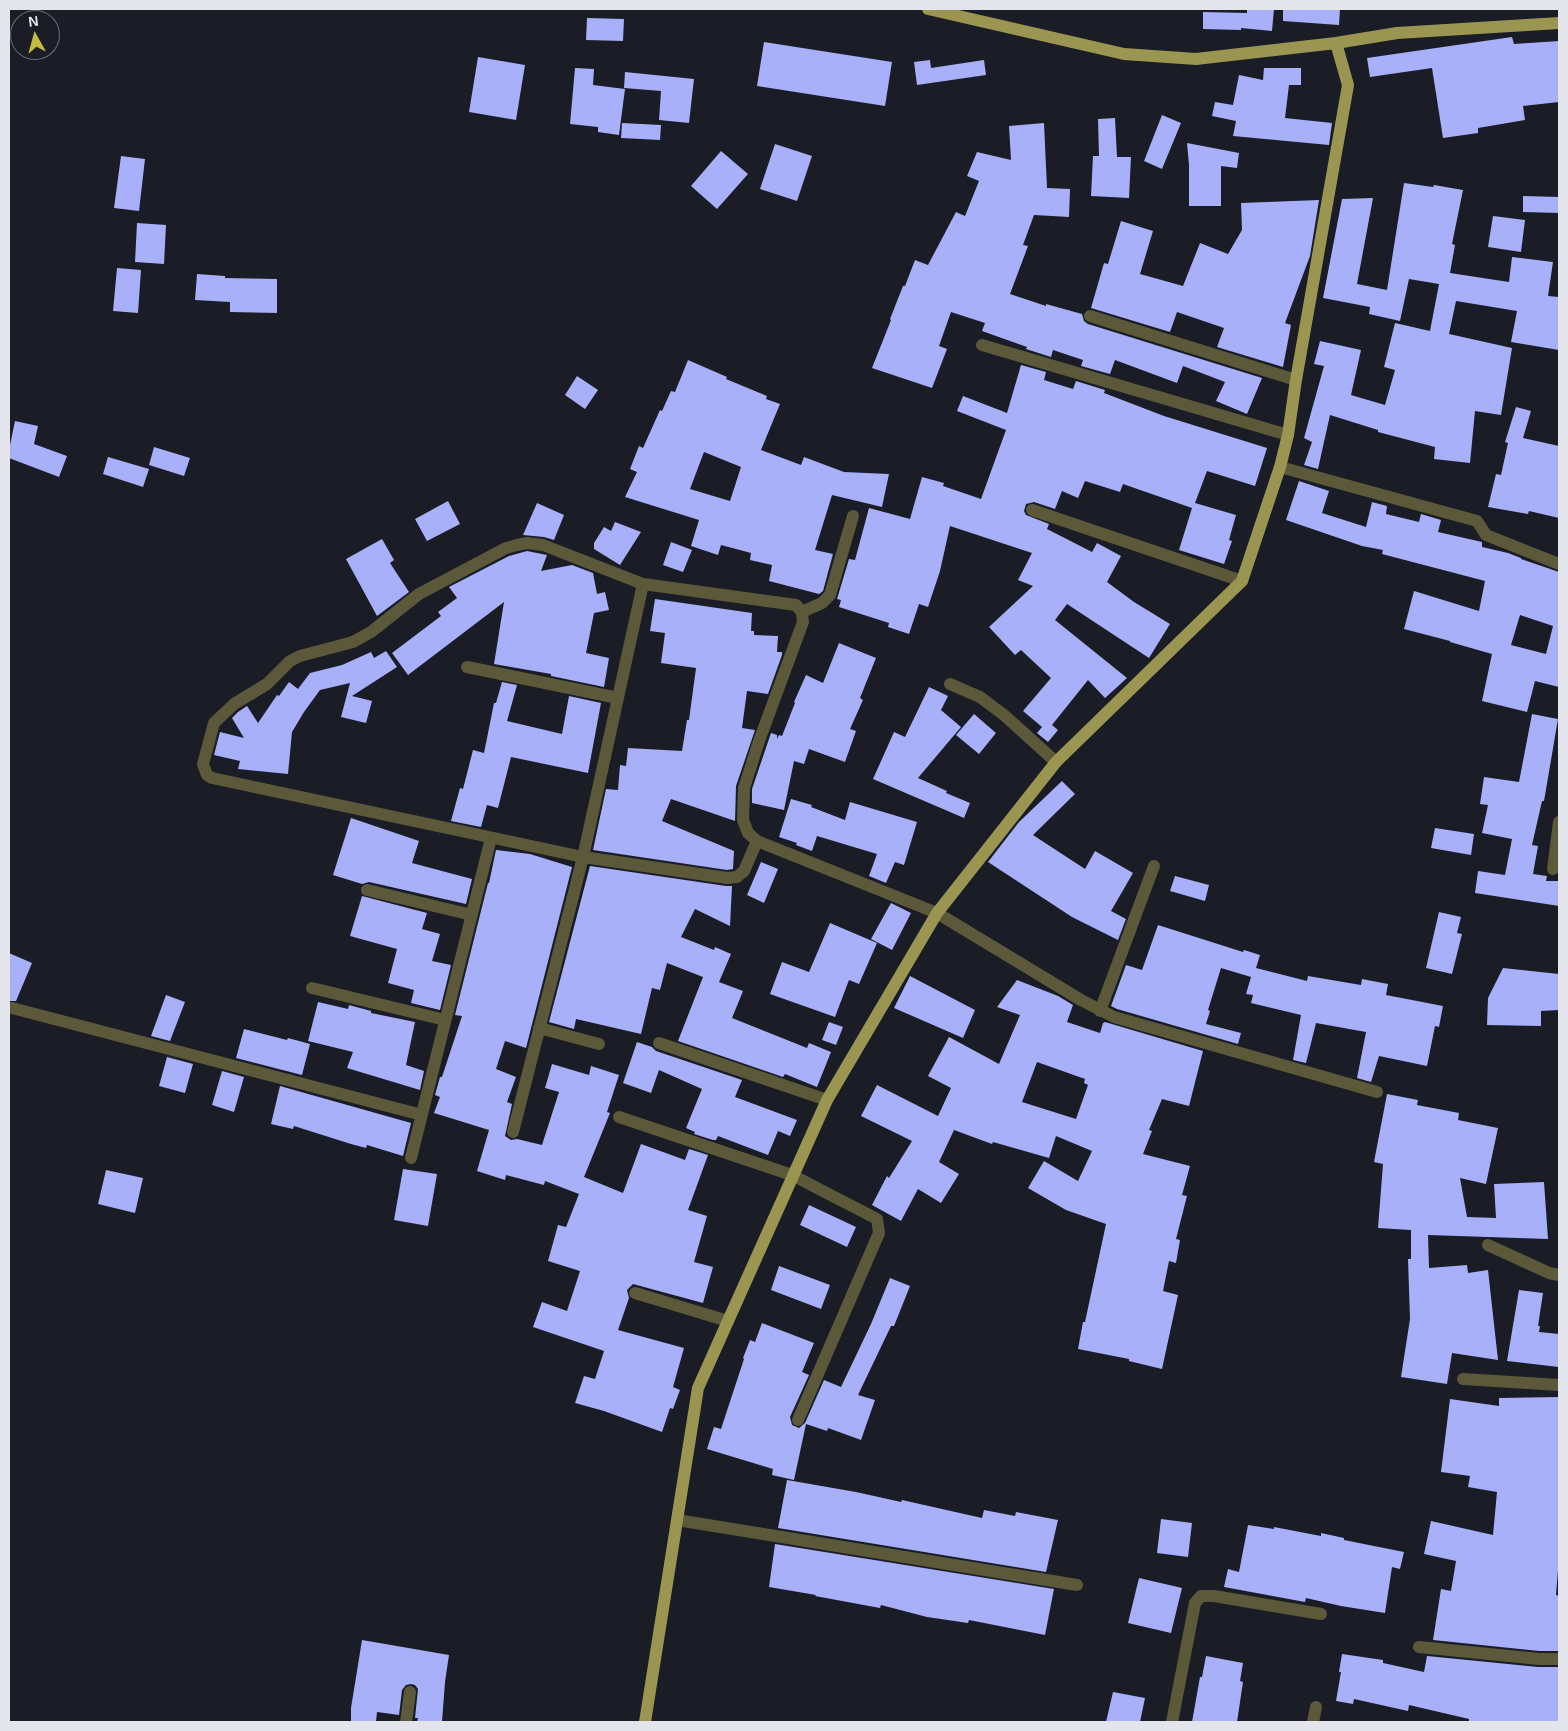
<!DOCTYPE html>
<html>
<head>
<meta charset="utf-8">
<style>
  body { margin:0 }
  #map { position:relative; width:1568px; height:1731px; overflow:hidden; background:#1a1c26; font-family:Arial,sans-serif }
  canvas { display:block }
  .frame { position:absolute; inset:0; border:10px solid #e3e4ec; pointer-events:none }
  .north { position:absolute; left:10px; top:10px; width:50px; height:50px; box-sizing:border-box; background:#1a1c26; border:1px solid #6a6c75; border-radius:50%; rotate:353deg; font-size:14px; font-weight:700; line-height:20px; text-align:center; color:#e3e4ec }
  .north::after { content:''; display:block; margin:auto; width:18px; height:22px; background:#c4bc3d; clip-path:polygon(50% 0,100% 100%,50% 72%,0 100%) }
</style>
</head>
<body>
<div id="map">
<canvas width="1568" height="1731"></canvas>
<div class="frame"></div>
<div class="north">N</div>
</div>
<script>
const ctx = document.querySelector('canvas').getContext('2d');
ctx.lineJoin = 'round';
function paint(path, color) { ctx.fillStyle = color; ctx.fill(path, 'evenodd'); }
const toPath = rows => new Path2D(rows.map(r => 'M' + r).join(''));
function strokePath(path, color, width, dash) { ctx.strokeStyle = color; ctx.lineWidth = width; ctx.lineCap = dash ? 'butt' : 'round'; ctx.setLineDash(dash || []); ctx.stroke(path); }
paint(toPath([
  [1247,9,1274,9,1272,31,1241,28,1241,30,1203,29,1203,12,1247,13],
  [1283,9,1340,9,1339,25,1283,21],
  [587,18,624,19,623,41,586,40],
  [1512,37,1514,44,1559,41,1559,102,1523,106,1525,120,1478,128,1478,133,1443,138,1432,68,1370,77,1367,58],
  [764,42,892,62,885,106,757,86],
  [478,57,525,65,516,120,469,112],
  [930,60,931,68,984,60,986,75,917,85,914,62],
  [575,68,594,69,593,85,625,89,619,135,598,132,598,127,570,124],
  [1264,68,1301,68,1301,85,1289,85,1285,118,1332,123,1329,145,1233,136,1236,121,1212,116,1215,102,1233,105,1239,75,1263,80],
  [625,72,694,79,689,123,659,120,661,91,624,88],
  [1162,115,1181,123,1162,169,1144,161],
  [1115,118,1117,157,1131,157,1129,198,1091,196,1093,156,1099,156,1098,119],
  [622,123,661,125,660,140,621,138],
  [1044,123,1047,188,1070,189,1069,217,1034,215,1023,245,1028,246,1010,294,1046,306,1046,304,1082,314,1084,321,1088,324,1262,378,1247,414,1216,401,1225,382,1183,366,1177,383,1115,360,1110,374,1081,366,1083,360,1053,350,1051,357,1026,349,1027,347,982,331,985,323,951,312,939,346,947,349,932,388,872,368,891,320,890,319,903,286,905,286,915,260,928,265,956,212,965,216,979,181,967,176,977,152,1011,160,1009,126],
  [1187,143,1239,153,1237,168,1221,166,1221,206,1189,206,1189,165],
  [775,144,812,156,797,201,760,189],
  [721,151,748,174,717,209,691,186],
  [121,156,145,159,139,211,114,208],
  [1404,183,1433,187,1434,185,1463,190,1452,244,1455,245,1450,273,1509,282,1512,257,1553,262,1548,296,1559,297,1559,350,1511,342,1517,311,1456,301,1449,334,1512,348,1501,415,1475,411,1470,463,1434,459,1435,447,1378,432,1378,430,1330,415,1318,469,1304,465,1312,442,1304,438,1324,366,1314,364,1320,341,1361,350,1351,395,1385,405,1395,370,1384,367,1395,323,1430,331,1439,284,1409,279,1400,321,1369,314,1370,307,1323,298,1342,199,1373,198,1357,284,1387,290],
  [1523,196,1559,197,1559,213,1523,212],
  [1319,200,1310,256,1285,323,1291,325,1283,367,1217,347,1224,328,1177,312,1170,332,1091,308,1104,263,1108,264,1121,221,1153,231,1140,274,1183,286,1200,243,1228,254,1242,230,1241,203],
  [1493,216,1525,220,1521,252,1488,247],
  [137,223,166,225,164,264,135,262],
  [117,268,141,270,138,313,113,311],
  [197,274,225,276,225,278,277,279,277,313,230,312,230,302,195,300],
  [688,360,727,377,726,379,767,396,766,399,780,404,761,450,801,465,804,457,844,472,889,474,882,507,832,495,815,550,833,554,823,591,819,594,769,581,772,565,750,560,751,553,721,545,718,555,691,546,699,520,625,497,637,472,630,469,639,446,643,448,660,410,662,411,671,391,675,392],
  [704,452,741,467,730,501,690,489],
  [1021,365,1046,372,1044,380,1073,389,1076,381,1105,390,1104,393,1164,416,1267,448,1255,486,1207,471,1195,503,1236,515,1229,540,1232,541,1224,564,1179,550,1192,508,1123,484,1120,492,1085,481,1078,498,1062,491,1055,509,1034,502,1026,504,1024,511,1026,515,1049,524,1047,529,1092,552,1097,543,1121,556,1107,582,1134,602,1170,624,1149,658,1067,604,1055,620,1127,678,1105,698,1088,680,1052,725,1058,730,1048,742,1037,733,1042,727,1023,711,1051,678,1021,650,1015,655,989,627,1033,586,1018,580,1032,553,950,526,940,571,928,607,919,604,909,634,888,627,889,623,839,607,841,600,837,599,849,559,855,560,869,508,910,519,922,477,944,483,943,486,981,499,1006,430,957,411,963,396,1007,413],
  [577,376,598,390,585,409,565,395],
  [1516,407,1531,411,1523,438,1559,446,1559,518,1529,511,1528,514,1488,507,1496,474,1501,475,1508,443,1505,442],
  [15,421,38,426,34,444,67,456,59,477,9,458,9,450],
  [154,447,190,458,184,476,149,465],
  [108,457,149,469,143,487,103,474],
  [1299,481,1329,491,1322,513,1366,527,1372,502,1387,506,1386,514,1419,522,1421,514,1441,520,1438,532,1482,542,1482,547,1508,553,1521,558,1521,559,1559,572,1559,687,1535,681,1527,712,1482,701,1492,654,1450,642,1450,641,1404,629,1414,591,1479,611,1485,581,1382,554,1383,550,1362,546,1286,520],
  [1520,615,1553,626,1546,654,1511,645],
  [448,501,460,524,427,541,415,519],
  [537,503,564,515,554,540,544,537,523,535],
  [615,522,641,532,620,565,594,549,594,543,604,527,611,531],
  [382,539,394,560,390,563,409,592,377,616,346,559],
  [671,542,692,550,683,572,663,565],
  [527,551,547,555,541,571,572,565,593,573,597,594,605,592,609,610,594,613,586,653,609,658,604,687,551,676,551,674,494,664,504,602,408,675,392,653,441,616,438,612,457,598,449,587,509,556],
  [655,599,752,613,751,631,754,631,754,635,778,636,777,652,782,652,782,655,768,694,747,691,742,728,755,730,736,786,735,821,671,799,662,821,734,851,733,869,727,870,593,850,606,789,618,790,620,765,626,766,628,748,682,751,687,720,689,720,696,668,661,663,665,633,650,631],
  [839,643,876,658,860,698,863,700,850,729,856,731,845,762,809,749,804,764,794,761,784,810,752,803,752,789,771,733,777,735,777,739,779,735,782,736,795,703,794,702,806,675,823,683],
  [386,651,397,667,352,696,372,701,366,723,341,717,350,683,320,690,304,712,292,732,288,774,238,769,240,761,214,755,220,732,244,738,232,718,238,712,247,706,258,723,277,695,279,696,289,682,298,689,310,673,342,665,371,652,374,658],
  [502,682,517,685,507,721,562,734,569,696,601,703,588,773,511,757,498,808,487,805,481,827,451,821,460,788,463,789,473,750,484,753,494,703,496,703],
  [929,687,948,696,941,710,961,727,918,778,947,791,946,793,970,803,964,818,873,779,894,732,905,737],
  [974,714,996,733,979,754,956,735],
  [1532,714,1558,719,1544,801,1542,801,1532,845,1538,846,1533,874,1547,876,1546,881,1559,881,1559,906,1475,893,1478,871,1505,875,1512,839,1482,833,1488,805,1480,804,1484,777,1519,782],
  [1062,781,1075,794,1033,835,1085,869,1095,851,1133,873,1111,911,1126,919,1118,940,1072,917,988,862,1019,822],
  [791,799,812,805,811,807,845,820,850,802,917,822,904,865,895,862,886,883,869,876,877,854,817,836,812,851,796,845,797,843,779,837],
  [351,818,419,841,412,863,472,879,466,904,369,882,362,884,333,875],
  [1435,828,1474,834,1471,855,1431,848],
  [496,850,530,854,572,867,526,1048,505,1041,496,1069,516,1077,507,1102,512,1104,505,1136,511,1140,517,1139,542,1145,559,1092,545,1088,552,1064,589,1075,591,1066,619,1075,607,1112,610,1113,584,1177,623,1193,641,1144,685,1160,689,1149,708,1155,688,1210,707,1216,694,1262,713,1267,703,1303,633,1284,627,1290,629,1298,618,1330,684,1348,673,1387,680,1390,673,1409,670,1408,662,1432,604,1411,575,1403,584,1376,595,1379,604,1351,533,1327,542,1302,567,1311,580,1271,548,1261,558,1225,566,1227,579,1194,545,1181,544,1185,506,1175,505,1180,477,1171,489,1130,434,1113,440,1097,435,1095,440,1077,442,1077,462,1016,455,1015,488,883,489,883],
  [761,862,778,869,764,903,747,895],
  [590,866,726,886,732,886,730,926,695,909,681,937,714,950,715,947,731,954,719,982,743,991,732,1018,807,1048,809,1043,831,1052,817,1087,785,1074,783,1077,678,1041,703,977,667,963,660,990,652,988,641,1034,576,1019,574,1029,549,1022],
  [1175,876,1209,885,1205,901,1170,891],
  [362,896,427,913,422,929,440,934,432,961,451,965,440,1010,411,1003,414,990,388,983,397,949,350,936],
  [891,903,911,913,892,950,871,939],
  [1439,912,1461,917,1457,933,1462,934,1452,974,1426,968],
  [830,923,877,943,859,984,849,980,835,1017,770,994,782,962,809,972],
  [1158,925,1243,952,1244,950,1260,955,1256,968,1307,981,1308,976,1361,985,1362,979,1388,984,1386,995,1443,1006,1439,1027,1435,1026,1427,1066,1379,1056,1371,1082,1357,1078,1366,1032,1316,1023,1306,1063,1293,1060,1301,1015,1251,1003,1253,995,1246,994,1251,977,1221,968,1208,1010,1210,1011,1206,1024,1241,1033,1238,1044,1117,1009,1111,1006,1126,965,1142,970],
  [9,953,32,963,16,1001,9,1001],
  [1503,968,1559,974,1559,1010,1541,1011,1541,1026,1487,1025,1488,998],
  [910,976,975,1010,963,1038,894,1008],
  [1017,980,1058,996,1073,1005,1067,1022,1100,1033,1103,1023,1105,1022,1203,1051,1189,1106,1162,1099,1149,1130,1152,1131,1143,1154,1190,1166,1182,1195,1187,1196,1176,1239,1180,1240,1176,1263,1169,1261,1163,1291,1178,1295,1162,1369,1129,1361,1129,1359,1078,1349,1083,1322,1085,1322,1106,1224,1066,1210,1028,1188,1044,1161,1078,1181,1092,1151,1056,1136,1049,1158,993,1142,992,1144,954,1130,939,1162,959,1174,941,1203,918,1189,901,1221,872,1205,887,1176,889,1178,912,1141,861,1116,877,1085,938,1116,951,1088,928,1076,949,1037,999,1064,1020,1015,997,1007],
  [1037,1062,1085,1079,1084,1083,1088,1085,1076,1119,1022,1102],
  [166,995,185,1002,170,1041,151,1036],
  [318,1002,348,1009,349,1005,371,1011,371,1013,415,1022,406,1065,424,1071,420,1090,347,1068,353,1052,308,1041],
  [829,1022,843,1027,836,1045,822,1040],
  [244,1029,287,1040,288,1038,310,1044,302,1075,236,1058],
  [637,1042,652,1047,656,1051,742,1080,735,1097,797,1120,790,1136,778,1131,768,1155,718,1136,716,1140,713,1140,694,1134,695,1132,686,1128,702,1089,659,1070,651,1093,623,1083],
  [167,1057,193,1064,185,1093,159,1086],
  [222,1071,244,1077,234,1112,212,1105],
  [280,1086,411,1123,403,1156,367,1145,366,1148,351,1144,294,1126,293,1129,271,1124],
  [1387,1094,1418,1100,1417,1105,1459,1113,1458,1120,1498,1128,1486,1184,1460,1178,1467,1217,1496,1218,1494,1184,1544,1182,1548,1239,1428,1235,1429,1268,1467,1265,1468,1273,1488,1270,1498,1360,1452,1353,1447,1384,1401,1377,1410,1319,1408,1259,1411,1259,1411,1230,1378,1228,1383,1164,1374,1162],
  [403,1169,437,1174,428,1226,394,1220],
  [106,1170,143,1178,135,1213,98,1204],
  [809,1205,856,1227,847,1247,800,1225],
  [779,1266,830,1285,821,1309,771,1290],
  [890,1278,910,1286,894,1326,891,1326,858,1395,875,1400,861,1440,828,1428,827,1431,806,1424,794,1480,772,1475,773,1469,707,1449,714,1427,721,1429,744,1359,743,1358,750,1340,755,1342,762,1323,814,1343,802,1372,809,1375,790,1417,792,1425,799,1428,805,1423,824,1380,841,1387,871,1324],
  [1519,1290,1543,1293,1538,1326,1540,1326,1539,1332,1559,1334,1559,1367,1507,1361],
  [1559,1397,1559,1558,1556,1595,1559,1596,1559,1651,1539,1651,1433,1640,1441,1589,1451,1591,1456,1561,1424,1554,1431,1521,1493,1535,1497,1492,1468,1487,1470,1476,1441,1472,1450,1399,1499,1406,1499,1398],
  [787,1480,856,1492,901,1502,902,1500,982,1518,984,1510,1015,1516,1016,1512,1058,1520,1046,1572,778,1528],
  [1161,1519,1192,1523,1188,1557,1157,1553],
  [1248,1525,1274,1529,1274,1527,1321,1536,1321,1533,1344,1538,1344,1540,1404,1552,1400,1569,1392,1567,1385,1613,1341,1606,1306,1598,1305,1602,1224,1587,1228,1569,1239,1572],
  [775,1544,1054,1589,1045,1635,969,1620,968,1623,927,1617,881,1605,880,1608,815,1596,816,1595,769,1587],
  [1139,1578,1182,1588,1171,1633,1128,1623],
  [362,1640,449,1655,445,1682,442,1722,417,1722,418,1718,415,1718,418,1689,415,1685,411,1684,406,1685,402,1690,399,1715,377,1712,376,1722,351,1722,351,1708],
  [1342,1654,1383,1660,1383,1663,1424,1672,1427,1656,1538,1667,1559,1667,1559,1722,1469,1722,1469,1719,1409,1705,1408,1711,1354,1699,1353,1704,1336,1701,1341,1672,1339,1672],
  [1206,1656,1243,1663,1240,1681,1243,1682,1237,1722,1192,1722,1200,1677,1202,1677],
  [1113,1692,1145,1698,1140,1722,1106,1722]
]), '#a8b0fa');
strokePath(toPath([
  [1090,316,1296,380],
  [982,345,1288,435],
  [1280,467,1477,521,1486,535,1559,564],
  [1032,510,1242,581],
  [802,612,822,603,830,595,853,516],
  [467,667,618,698],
  [950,684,980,697,1004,715,1056,762],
  [757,841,744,871,737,877,727,878,583,857,212,778,207,775,203,764,214,723,234,704,267,684,290,661,300,656,353,642,371,632,419,594,506,548,517,545,527,543,543,545,643,584,796,605,802,612,803,622,759,741,744,788,743,820,748,833,757,841,937,913,1081,1000,1114,1017,1377,1092],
  [1553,869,1559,822],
  [367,890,472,915],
  [312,988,445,1020],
  [12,1008,422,1115],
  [1100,1011,1154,866],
  [539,1028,599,1044],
  [659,1043,827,1100],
  [619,1117,792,1175,877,1219,879,1233,798,1420],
  [513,1132,583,857,643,584],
  [411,1158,491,838],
  [1488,1245,1549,1273,1559,1275],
  [635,1293,728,1321],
  [1463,1379,1559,1385],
  [677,1520,1077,1585],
  [1419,1647,1539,1659,1559,1659],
  [406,1722,410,1692],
  [1172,1722,1195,1603,1201,1596,1214,1596,1321,1614],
  [1313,1722,1316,1707]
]), '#5b5939', 12);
strokePath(toPath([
  [928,9,1124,54,1196,59,1336,43,1397,33,1559,23],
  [645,1722,698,1388,827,1100,937,913,1056,762,1242,581,1280,467,1288,435,1296,380,1348,85,1336,43]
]), '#9a9652', 12);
</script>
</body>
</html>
